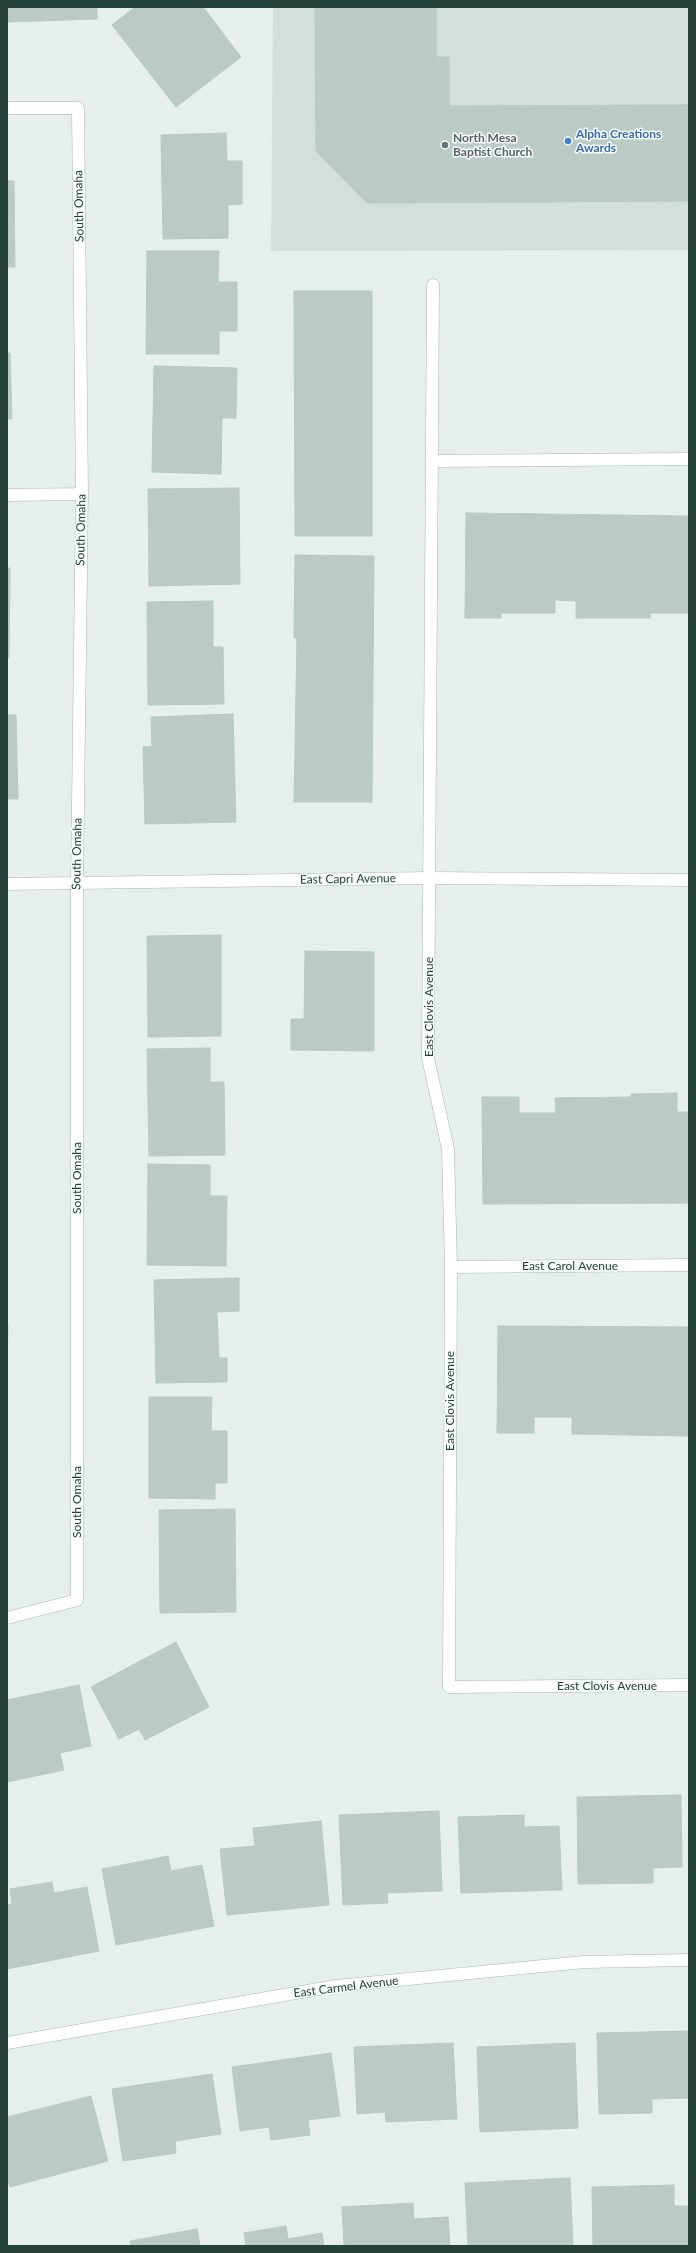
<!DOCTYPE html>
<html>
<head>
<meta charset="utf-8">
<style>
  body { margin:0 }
  #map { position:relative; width:696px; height:2253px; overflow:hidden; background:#e6efeb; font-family:Lato,sans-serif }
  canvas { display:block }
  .frame { position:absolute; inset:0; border:8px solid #24423a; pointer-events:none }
</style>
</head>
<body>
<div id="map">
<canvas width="696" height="2253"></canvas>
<div class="frame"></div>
</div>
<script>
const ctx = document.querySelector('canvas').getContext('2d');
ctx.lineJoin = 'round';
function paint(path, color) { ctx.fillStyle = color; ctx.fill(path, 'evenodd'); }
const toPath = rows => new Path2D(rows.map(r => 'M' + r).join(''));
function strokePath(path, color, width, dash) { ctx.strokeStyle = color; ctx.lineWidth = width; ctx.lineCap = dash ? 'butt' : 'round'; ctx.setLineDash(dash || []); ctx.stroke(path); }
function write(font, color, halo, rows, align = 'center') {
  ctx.font = font + ' Lato,sans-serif'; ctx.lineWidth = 3; ctx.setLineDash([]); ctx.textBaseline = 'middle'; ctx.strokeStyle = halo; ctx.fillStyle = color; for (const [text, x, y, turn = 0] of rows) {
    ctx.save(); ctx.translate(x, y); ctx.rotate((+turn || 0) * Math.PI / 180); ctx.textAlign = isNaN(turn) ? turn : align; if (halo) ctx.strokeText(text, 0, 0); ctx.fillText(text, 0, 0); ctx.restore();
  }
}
paint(toPath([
  [273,7,689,7,689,250,271,251]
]), '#d4dfda');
const building = toPath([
  [7,7,97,7,97,19,7,22,7,7],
  [135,7,203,7,241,57,176,107,112,25,135,7],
  [315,7,436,7,436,57,449,57,449,106,689,105,689,201,367,203,316,151,315,7],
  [226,133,227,161,242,161,242,204,228,205,228,238,163,239,161,135,226,133],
  [7,181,14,181,15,267,7,267,7,181],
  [147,251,219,251,218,282,237,282,237,331,219,331,219,354,146,354,147,251],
  [294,291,372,291,372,536,295,536,294,291],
  [7,353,10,353,12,419,7,419,7,353],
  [154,366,237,368,236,418,222,418,221,474,152,472,154,366],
  [239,488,240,584,149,586,148,489,239,488],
  [466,513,689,516,689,613,650,613,650,618,576,618,576,601,555,600,555,613,501,613,501,618,465,618,466,513],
  [295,555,374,556,372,802,294,802,297,638,294,638,295,555],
  [7,568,10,568,9,658,7,658,7,568],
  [213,601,213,647,223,647,224,704,148,705,147,602,213,601],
  [233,714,236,822,145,824,143,747,152,746,151,717,233,714],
  [7,715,16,715,18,799,7,799,7,715],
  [221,935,221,1036,148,1037,147,936,221,935],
  [305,951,374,952,374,1051,291,1050,291,1019,304,1019,305,951],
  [210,1048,210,1082,224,1082,225,1155,149,1156,147,1049,210,1048],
  [677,1093,677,1112,689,1112,689,1203,483,1204,482,1097,519,1097,519,1113,556,1113,555,1098,631,1097,631,1094,677,1093],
  [148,1164,210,1165,210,1196,227,1196,226,1266,147,1265,148,1164],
  [239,1278,239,1311,217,1312,219,1358,227,1358,227,1382,156,1383,154,1280,239,1278],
  [7,1324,8,1325,7,1366,7,1324],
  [498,1326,689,1327,688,1436,572,1434,572,1417,534,1417,534,1433,497,1433,498,1326],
  [149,1397,212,1397,211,1431,227,1431,227,1483,215,1483,215,1499,149,1498,149,1397],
  [235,1509,236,1612,160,1613,159,1510,235,1509],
  [176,1642,209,1707,145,1740,139,1729,119,1739,91,1687,176,1642],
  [79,1685,91,1746,60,1753,64,1770,7,1782,7,1700,79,1685],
  [681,1795,682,1867,653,1868,653,1883,578,1884,577,1797,681,1795],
  [439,1811,442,1891,387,1893,388,1903,343,1905,339,1815,439,1811],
  [524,1815,524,1827,559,1826,562,1890,461,1893,458,1817,524,1815],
  [321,1821,329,1905,227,1915,220,1849,255,1846,253,1828,321,1821],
  [168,1856,171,1871,202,1865,214,1926,116,1945,102,1869,168,1856],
  [52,1882,54,1893,87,1887,99,1951,7,1969,7,1905,12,1904,10,1889,52,1882],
  [689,2031,689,2098,652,2099,652,2113,599,2114,597,2033,689,2031],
  [453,2043,457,2119,386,2122,385,2112,357,2114,354,2047,453,2043],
  [575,2043,578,2128,480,2132,477,2047,575,2043],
  [331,2053,340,2116,308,2120,310,2135,271,2140,269,2127,240,2131,232,2067,331,2053],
  [212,2074,221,2134,175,2141,176,2153,123,2161,112,2089,212,2074],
  [91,2096,108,2161,10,2187,7,2176,7,2117,91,2096],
  [570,2178,573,2246,468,2246,465,2183,570,2178],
  [674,2185,674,2206,689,2206,689,2246,593,2246,592,2187,674,2185],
  [413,2203,414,2219,448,2217,450,2246,344,2246,342,2207,413,2203],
  [286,2226,288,2239,322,2233,324,2246,240,2246,246,2245,244,2233,286,2226],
  [197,2229,200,2246,131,2246,130,2241,197,2229]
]);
paint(building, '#bbcac4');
strokePath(building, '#b8c9c2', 1);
const service = toPath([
  [433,285,428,1058,448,1149,451,1267,449,1687,689,1685],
  [433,461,689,459],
  [451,1267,689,1265]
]);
const minor = toPath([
  [7,108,78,108,82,494,77,883,77,1600,7,1618],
  [7,495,82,494],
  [7,884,429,878,689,880],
  [7,2043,336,1986,584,1962,689,1960]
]);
strokePath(service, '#a8b8b2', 13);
strokePath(minor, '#a8b8b2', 13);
strokePath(service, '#fff', 12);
strokePath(minor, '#fff', 12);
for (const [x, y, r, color] of [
  [568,141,4,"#3f7fe0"],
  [445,145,4,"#6b7280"]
]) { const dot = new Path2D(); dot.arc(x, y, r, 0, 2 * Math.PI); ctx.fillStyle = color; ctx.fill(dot); strokePath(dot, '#f7fbf9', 1.5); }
write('bold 12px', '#366cbe', '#f7fbf9', [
  ["Alpha Creations",576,134],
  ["Awards",576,148]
], 'left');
write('bold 12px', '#5b616d', '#f7fbf9', [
  ["North Mesa",453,138],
  ["Baptist Church",453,152]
], 'left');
write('12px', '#24423a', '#f7fbf9', [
  ["South Omaha",79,206,-91],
  ["South Omaha",81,530,-89],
  ["South Omaha",77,854,-89],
  ["East Capri Avenue",348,879,-1],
  ["East Clovis Avenue",429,1007,-90],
  ["South Omaha",77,1178,-90],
  ["East Carol Avenue",570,1266],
  ["East Clovis Avenue",450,1401,-90],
  ["South Omaha",77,1502,-90],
  ["East Clovis Avenue",607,1686],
  ["East Carmel Avenue",346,1987,-7]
]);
</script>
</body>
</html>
